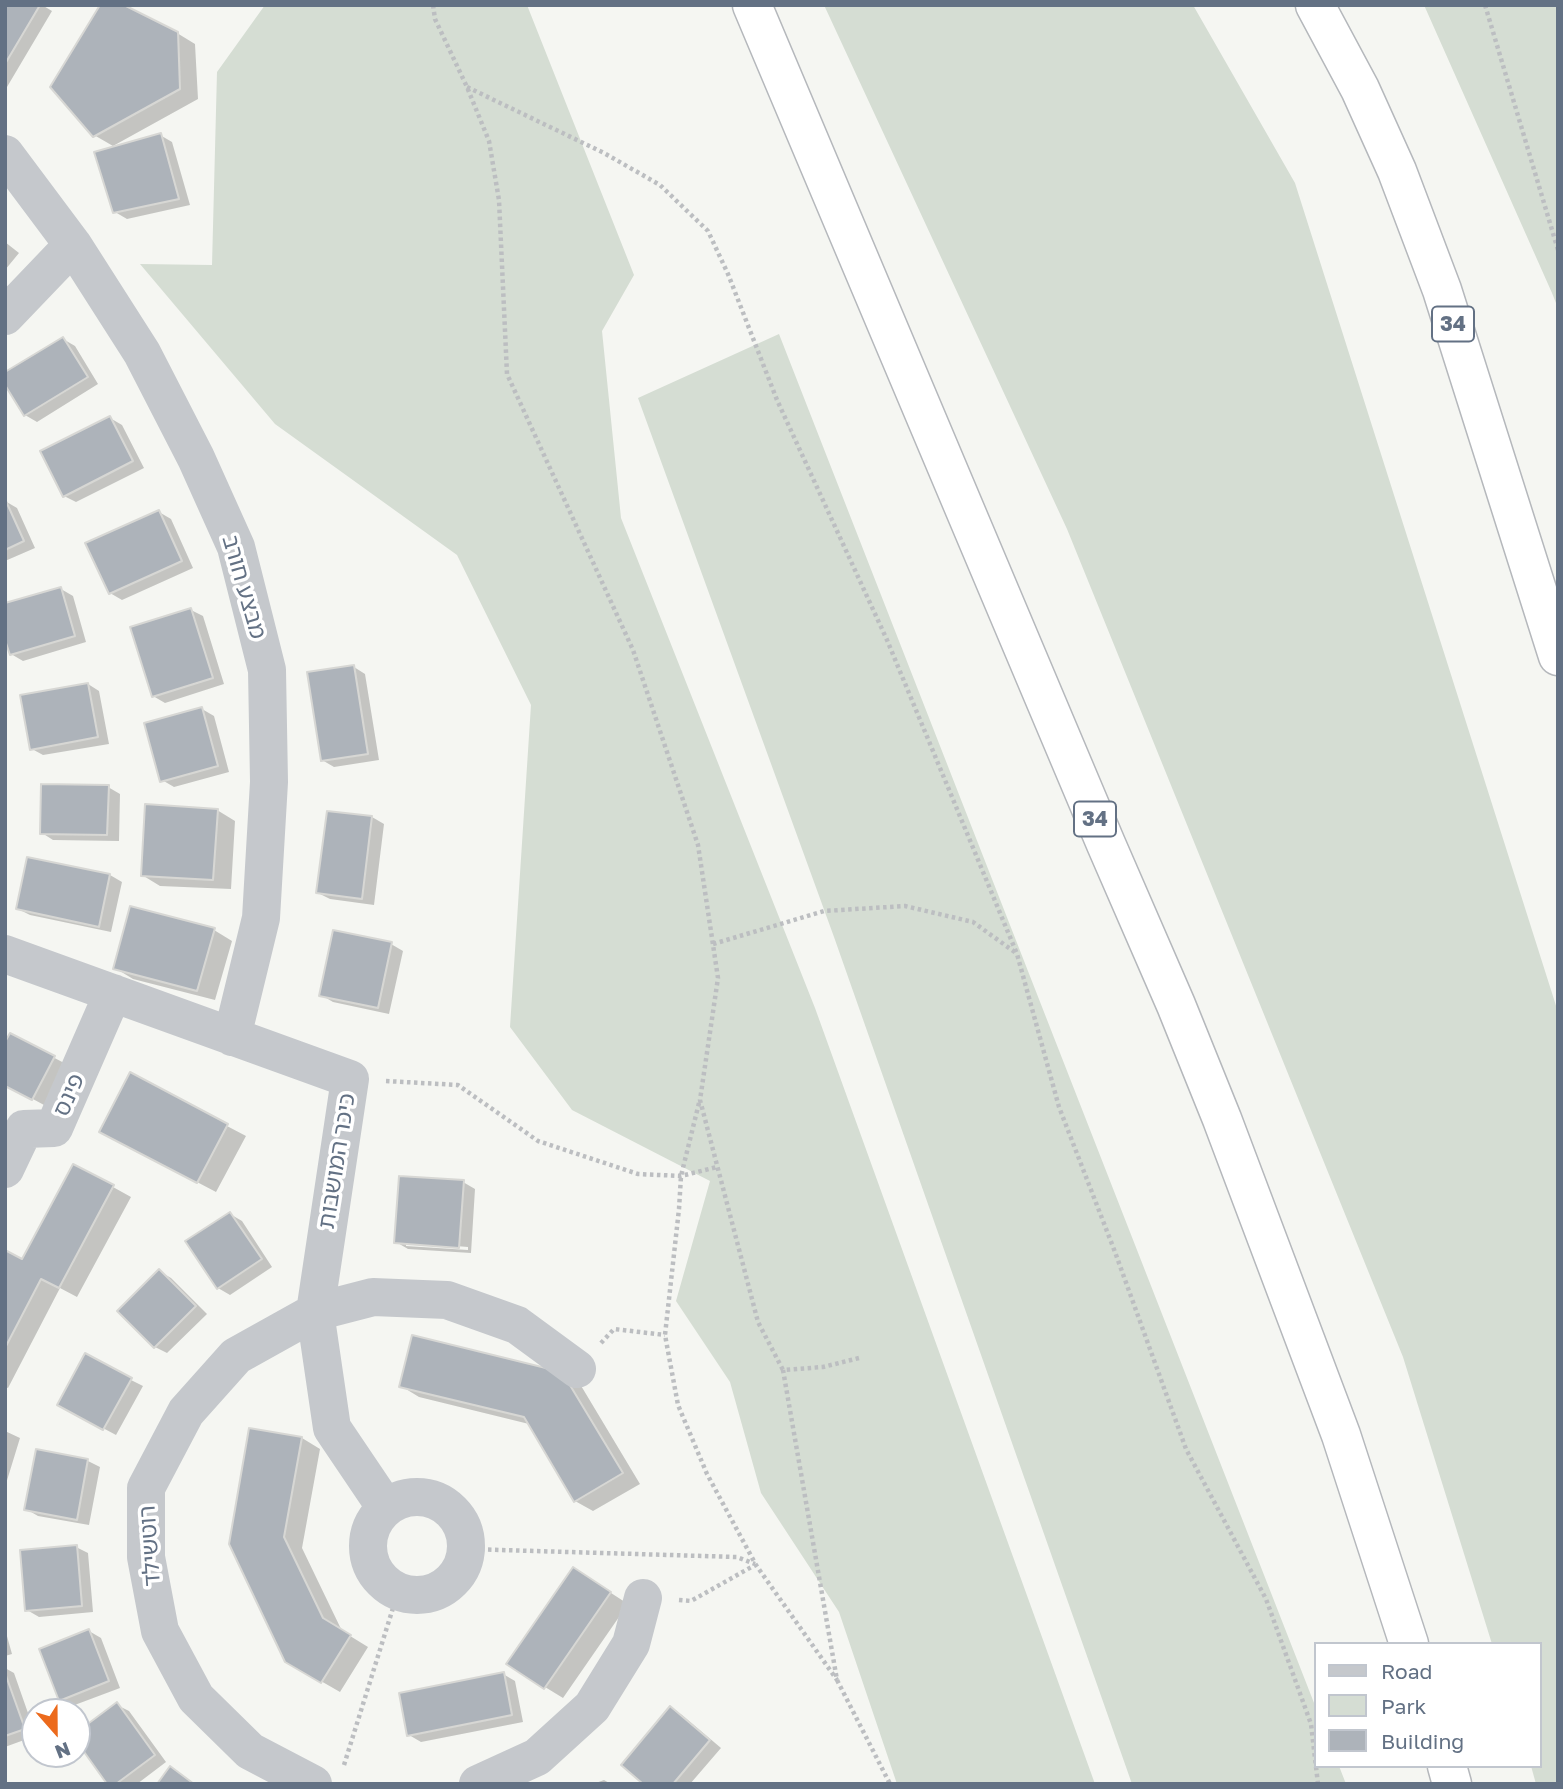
<!DOCTYPE html>
<html>
<head>
<meta charset="utf-8">
<style>
  body { margin:0 }
  #map { position:relative; width:1563px; height:1789px; overflow:hidden; background:#f5f6f2; font-family:"Golos Text",sans-serif }
  canvas { display:block }
  .frame { position:absolute; inset:0; border:7px solid #637184; pointer-events:none }
  .legend { position:absolute; left:1314px; top:1642px; width:228px; height:126px; box-sizing:border-box; background:#fff; border:2px solid #c1c6ce; margin:0; padding:9px 12px; list-style:none; font-size:21px; color:#637184 }
  .legend li { display:flex; align-items:center; gap:14px; height:35px }
  .legend b { width:35px; border:2px solid #c1c6ce }
  .north { position:absolute; left:21px; top:1698px; width:70px; height:70px; box-sizing:border-box; background:#fff; border:2px solid #c1c6ce; border-radius:50%; rotate:159deg; font-size:19px; font-weight:700; line-height:28px; text-align:center; color:#637184 }
  .north::after { content:''; display:block; margin:auto; width:24px; height:32px; background:#ec6a1c; clip-path:polygon(50% 0,100% 100%,50% 72%,0 100%) }
</style>
</head>
<body>
<div id="map">
<canvas width="1563" height="1789"></canvas>
<div class="frame"></div>
<ul class="legend">
<li><b style="height:9px;background:#c5c8cc"></b>Road</li>
<li><b style="height:19px;background:#d5ddd3"></b>Park</li>
<li><b style="height:19px;background:#adb3ba"></b>Building</li>
</ul>
<div class="north">N</div>
</div>
<script>
const ctx = document.querySelector('canvas').getContext('2d');
ctx.lineJoin = 'round';
function paint(path, color) { ctx.fillStyle = color; ctx.fill(path, 'evenodd'); }
const toPath = rows => new Path2D(rows.map(r => 'M' + r).join(''));
function strokePath(path, color, width, dash) { ctx.strokeStyle = color; ctx.lineWidth = width; ctx.lineCap = dash ? 'butt' : 'round'; ctx.setLineDash(dash || []); ctx.stroke(path); }
function write(font, color, halo, rows, align = 'center') {
  ctx.font = font + ' "Golos Text","Noto Sans Hebrew",sans-serif'; ctx.lineWidth = 7; ctx.setLineDash([]); ctx.textBaseline = 'middle'; ctx.strokeStyle = halo; ctx.fillStyle = color; for (const [text, x, y, turn = 0] of rows) {
    ctx.save(); ctx.translate(x, y); ctx.rotate((+turn || 0) * Math.PI / 180); ctx.textAlign = isNaN(turn) ? turn : align; if (halo) ctx.strokeText(text, 0, 0); ctx.fillText(text, 0, 0); ctx.restore();
  }
}
paint(toPath([
  [265,5,527,5,634,275,602,331,621,518,815,1008,1095,1784,897,1784,839,1612,761,1493,730,1382,676,1301,710,1181,572,1110,510,1027,531,705,457,555,275,424,140,264,212,265,217,72],
  [824,5,1193,5,1295,183,1558,1012,1558,1784,1536,1784,1531,1766,1540,1766,1540,1644,1492,1644,1403,1357,1067,529],
  [1424,5,1558,5,1558,308,1552,293],
  [779,334,1316,1708,1316,1766,1339,1766,1346,1784,1132,1784,834,937,638,398]
]), '#d5ddd3');
paint(toPath([
  [5,5,42,5,52,11,7,87,5,86],
  [177,33,195,44,198,99,113,146,94,135],
  [160,135,172,142,190,205,127,219,115,212],
  [5,242,19,253,5,270],
  [63,339,75,346,98,384,37,422,25,415],
  [110,418,122,425,144,468,76,502,64,496],
  [5,501,17,508,35,548,5,561],
  [159,512,171,519,193,568,122,600,110,593],
  [61,589,73,596,86,642,23,661,11,654],
  [191,610,203,616,224,684,165,703,153,696],
  [354,667,365,674,379,760,334,767,322,760],
  [88,684,99,691,109,744,43,755,32,749],
  [202,709,214,716,229,772,174,787,162,780],
  [108,787,120,794,119,841,53,840,42,833],
  [217,810,235,821,231,889,160,886,142,875],
  [372,817,384,824,374,905,330,899,318,893],
  [28,859,110,875,122,882,111,932,30,915,18,909],
  [214,930,232,941,215,1000,133,979,115,968],
  [391,944,403,951,389,1014,333,1002,321,995],
  [11,1035,66,1064,44,1105,5,1084],
  [130,1075,246,1136,216,1192,119,1141],
  [463,1182,475,1189,471,1253,408,1249,396,1242],
  [406,1242,468,1247,468,1250,406,1246],
  [113,1187,131,1197,77,1297,60,1288,8,1388,5,1387,5,1252,23,1261],
  [230,1214,242,1221,272,1267,230,1295,218,1288],
  [159,1271,171,1278,207,1314,167,1353,155,1347],
  [131,1380,143,1386,116,1435,71,1411],
  [580,1384,640,1484,593,1511,575,1501,529,1424,419,1397,401,1386],
  [251,1430,302,1438,320,1449,302,1548,342,1631,368,1647,340,1692,286,1661],
  [5,1431,20,1438,5,1487],
  [37,1451,88,1461,100,1467,89,1525,38,1516,26,1509],
  [76,1547,88,1553,93,1612,39,1617,27,1610],
  [574,1569,628,1604,563,1698,545,1687],
  [5,1629,12,1654,5,1656],
  [89,1631,101,1638,120,1688,72,1706,60,1700],
  [5,1668,14,1673,35,1733,35,1736,5,1747],
  [503,1674,515,1681,523,1722,421,1742,409,1735],
  [117,1705,129,1711,166,1762,137,1784,110,1784,77,1739,77,1734],
  [670,1708,682,1715,721,1748,690,1784,646,1784],
  [604,1780,611,1784,593,1784]
]), '#0003');
const building = toPath([
  [5,5,40,5,5,64,5,5],
  [100,5,124,5,178,32,180,89,93,137,50,87,100,5],
  [161,133,179,199,113,213,94,152,161,133],
  [63,337,88,377,24,416,5,385,5,372,63,337],
  [110,416,133,461,63,497,40,451,110,416],
  [5,499,24,541,5,550,5,499],
  [159,510,182,561,109,594,85,543,159,510],
  [61,587,75,636,10,655,5,640,5,603,61,587],
  [191,608,213,678,152,697,130,627,191,608],
  [354,665,368,754,321,761,307,672,354,665],
  [88,683,98,737,30,750,20,695,88,683],
  [202,707,218,766,160,782,144,723,202,707],
  [41,784,109,785,107,835,40,834,41,784],
  [145,804,218,809,213,880,141,876,145,804],
  [327,811,372,816,362,899,316,893,327,811],
  [27,857,110,874,99,927,16,909,27,857],
  [130,906,215,928,197,991,113,969,130,906],
  [333,930,392,942,378,1008,319,996,333,930],
  [10,1033,55,1056,32,1100,5,1086,5,1042,10,1033],
  [130,1072,228,1124,197,1183,99,1132,130,1072],
  [73,1164,114,1185,59,1288,41,1279,5,1348,5,1250,22,1259,73,1164],
  [399,1176,464,1180,459,1248,394,1243,399,1176],
  [230,1212,262,1259,217,1289,185,1241,230,1212],
  [159,1269,196,1306,154,1348,117,1311,159,1269],
  [412,1335,562,1372,623,1473,574,1502,524,1417,399,1387,412,1335],
  [85,1353,132,1378,103,1430,57,1405,85,1353],
  [249,1428,302,1437,284,1537,323,1618,351,1635,321,1683,285,1662,229,1544,249,1428],
  [36,1449,88,1459,77,1520,24,1510,36,1449],
  [77,1545,82,1606,25,1611,20,1550,77,1545],
  [573,1567,611,1592,544,1689,506,1664,573,1567],
  [89,1629,109,1681,59,1701,39,1649,89,1629],
  [504,1672,512,1715,407,1736,399,1693,504,1672],
  [5,1673,25,1729,5,1736,5,1673],
  [117,1702,155,1755,116,1784,107,1784,77,1742,77,1732,117,1702],
  [670,1706,710,1740,673,1784,643,1784,621,1765,670,1706],
  [170,1766,194,1784,157,1784,170,1766]
]);
paint(building, '#adb3ba');
strokePath(building, '#d7d7d4', 2);
const highway = toPath([
  [752,5,1106,844,1176,1005,1222,1119,1341,1435,1409,1644],
  [1315,5,1360,89,1397,171,1442,290,1558,656],
  [1447,1766,1452,1784]
]);
strokePath(highway, '#b5b8bc', 41);
strokePath(toPath([
  [433,5,435,19,467,87,489,141,499,200,507,374,633,650,698,845,718,978,700,1100,758,1322,783,1370],
  [1485,5,1558,250],
  [467,87,604,153,660,185,708,231,728,274,777,400,887,640,1017,954,1059,1107,1115,1252,1186,1449,1266,1599,1311,1724,1318,1784],
  [713,944,824,911,905,906,973,922,1016,953],
  [386,1081,458,1085,538,1141,638,1174,681,1176,717,1167],
  [699,1103,681,1176,679,1209,665,1335,678,1405,707,1474,756,1565,837,1680],
  [601,1343,614,1329,665,1335],
  [859,1358,823,1367,783,1370,837,1680,890,1784],
  [467,1549,737,1557,755,1564],
  [679,1600,691,1601,755,1565],
  [344,1765,398,1592]
]), '#bcbec1', 4.5, [3.5, 3.5]);
strokePath(toPath([
  [5,154,73,245,142,353,196,458,236,547,267,670,269,782,261,918,232,1037],
  [5,316,73,245],
  [5,954,350,1079,315,1312,332,1428,386,1508],
  [5,1169,24,1129,54,1128,113,993],
  '368 1546a49 49 0 1 1 98 0a49 49 0 1 1-98 0Z',
  [313,1784,250,1751,196,1698,160,1631,146,1557,146,1488,186,1412,236,1356,315,1312,373,1297,447,1300,517,1325,577,1369],
  [478,1784,537,1757,592,1707,631,1644,643,1598]
]), '#c5c8cc', 38);
strokePath(highway, '#fff', 38);
for (const [x, y, w] of [
  [1453,324,42],
  [1095,819,42]
]) { const box = new Path2D(); box.roundRect(x - w / 2, y - 17.5, w, 35, 5); ctx.fillStyle = '#fff'; ctx.fill(box); strokePath(box, '#637184', 2); }
write('bold 21px', '#637184', null, [
  ["34",1453,324],
  ["34",1095,819]
]);
write('23px', '#637184', '#fff', [
  ["מבצע חורב",244,587,74],
  ["פינס",69,1095,-66],
  ["כיכר המושבות",337,1161,-81],
  ["רוטשילד",150,1546,-94]
]);
</script>
</body>
</html>
